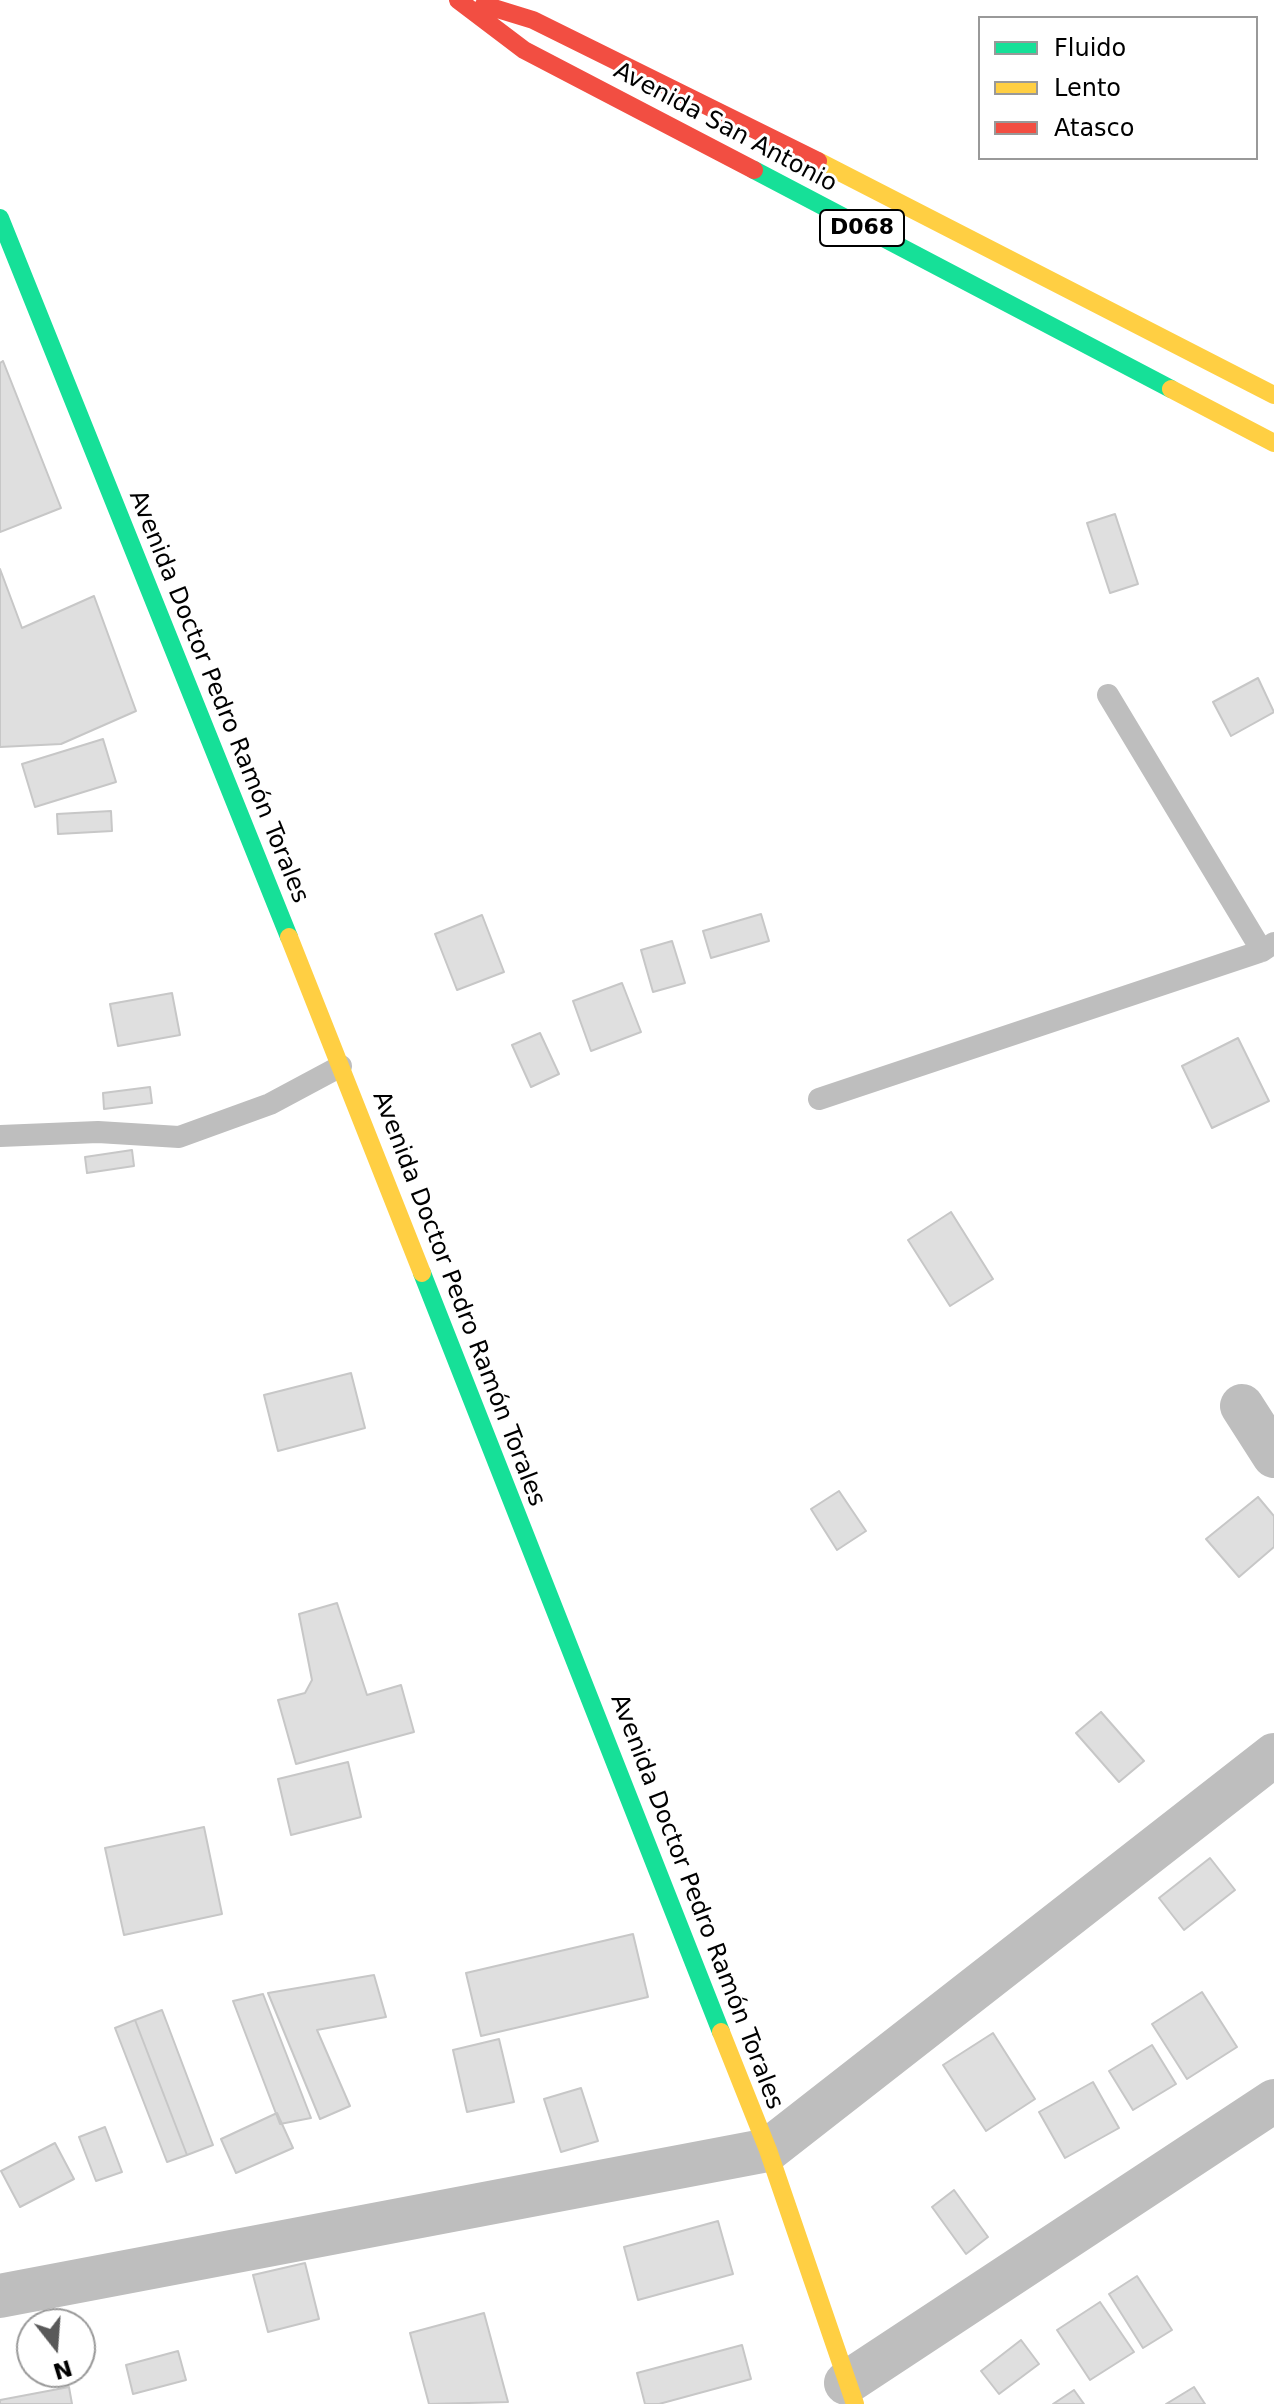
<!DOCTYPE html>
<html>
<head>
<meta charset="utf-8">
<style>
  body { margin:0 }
  #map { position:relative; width:1274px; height:2404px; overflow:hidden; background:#fff; font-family:"DejaVu Sans",sans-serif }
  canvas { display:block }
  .legend { position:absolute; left:978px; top:16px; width:280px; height:144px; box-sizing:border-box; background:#fff; border:2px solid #999; margin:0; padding:10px 14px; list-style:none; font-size:24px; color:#000 }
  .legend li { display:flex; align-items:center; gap:16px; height:40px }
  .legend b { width:40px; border:2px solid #999 }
  .north { position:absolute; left:16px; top:2308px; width:80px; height:80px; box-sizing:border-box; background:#fff; border:2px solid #999; border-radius:50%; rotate:163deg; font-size:22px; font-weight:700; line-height:32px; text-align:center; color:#000 }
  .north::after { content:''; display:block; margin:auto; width:28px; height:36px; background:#595959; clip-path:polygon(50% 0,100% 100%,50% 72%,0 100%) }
</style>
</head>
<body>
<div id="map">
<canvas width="1274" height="2404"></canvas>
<ul class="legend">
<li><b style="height:10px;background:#16e098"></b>Fluido</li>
<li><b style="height:10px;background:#ffcf43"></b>Lento</li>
<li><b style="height:10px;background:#f24e42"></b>Atasco</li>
</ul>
<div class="north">N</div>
</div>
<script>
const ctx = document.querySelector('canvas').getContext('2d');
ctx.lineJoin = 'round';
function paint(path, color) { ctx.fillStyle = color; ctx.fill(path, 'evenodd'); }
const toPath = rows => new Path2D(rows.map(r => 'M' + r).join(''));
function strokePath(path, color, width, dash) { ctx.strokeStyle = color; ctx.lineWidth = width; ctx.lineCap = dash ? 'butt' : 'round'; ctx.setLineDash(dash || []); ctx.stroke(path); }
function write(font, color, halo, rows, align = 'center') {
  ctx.font = font + ' "DejaVu Sans",sans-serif'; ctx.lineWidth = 6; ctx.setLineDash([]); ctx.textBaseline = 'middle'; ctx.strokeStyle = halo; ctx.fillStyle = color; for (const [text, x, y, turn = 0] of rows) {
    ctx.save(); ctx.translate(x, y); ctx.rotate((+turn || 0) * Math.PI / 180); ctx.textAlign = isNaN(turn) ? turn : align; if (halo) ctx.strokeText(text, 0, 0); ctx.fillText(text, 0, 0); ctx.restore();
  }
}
const building = toPath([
  [3,361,61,508,0,532,0,363,3,361],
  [1115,514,1138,584,1110,593,1087,523,1115,514],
  [0,569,22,628,94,596,136,711,61,744,0,747,0,569],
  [1258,678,1274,712,1231,736,1213,702,1258,678],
  [103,739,116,782,35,807,22,764,103,739],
  [111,811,112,831,58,834,57,814,111,811],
  [761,914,769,941,711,958,703,931,761,914],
  [482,915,504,972,457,990,435,934,482,915],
  [672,941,685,983,653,992,641,950,672,941],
  [622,983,641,1032,591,1051,573,1001,622,983],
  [172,993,180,1035,118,1046,110,1004,172,993],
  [540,1033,559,1074,531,1087,512,1045,540,1033],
  [1238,1038,1269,1101,1212,1128,1182,1066,1238,1038],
  [150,1087,152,1103,104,1109,103,1093,150,1087],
  [132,1150,134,1166,87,1173,85,1157,132,1150],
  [951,1212,993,1279,950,1306,908,1240,951,1212],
  [351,1373,365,1428,278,1451,264,1395,351,1373],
  [839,1491,866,1531,837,1550,811,1509,839,1491],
  [1258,1497,1274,1516,1274,1547,1239,1577,1206,1539,1258,1497],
  [337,1603,367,1695,401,1685,414,1732,296,1764,278,1700,305,1693,312,1680,299,1614,337,1603],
  [1101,1712,1144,1761,1119,1782,1076,1733,1101,1712],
  [348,1762,361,1817,291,1835,278,1779,348,1762],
  [204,1827,222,1914,124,1935,105,1848,204,1827],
  [1210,1858,1235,1890,1184,1930,1159,1898,1210,1858],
  [633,1934,648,1997,481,2036,466,1973,633,1934],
  [374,1975,386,2017,317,2030,350,2106,320,2119,268,1993,374,1975],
  [1202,1992,1237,2047,1187,2079,1152,2024,1202,1992],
  [263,1994,311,2118,280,2124,233,2001,263,1994],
  [162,2010,213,2145,187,2155,135,2020,162,2010],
  [135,2020,187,2155,167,2162,115,2028,135,2020],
  [993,2033,1035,2099,986,2131,943,2065,993,2033],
  [499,2039,514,2102,467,2112,453,2050,499,2039],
  [1152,2045,1176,2084,1133,2110,1109,2071,1152,2045],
  [1093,2082,1119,2128,1065,2158,1039,2112,1093,2082],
  [581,2088,598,2141,561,2152,544,2099,581,2088],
  [277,2113,293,2148,236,2173,221,2139,277,2113],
  [105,2127,122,2172,96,2181,79,2137,105,2127],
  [55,2143,74,2179,20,2207,1,2171,55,2143],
  [954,2190,988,2237,966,2254,932,2207,954,2190],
  [718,2221,733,2274,638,2300,624,2247,718,2221],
  [305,2263,319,2319,268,2332,253,2275,305,2263],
  [1137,2276,1172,2330,1143,2348,1109,2294,1137,2276],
  [1100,2302,1134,2352,1090,2380,1057,2330,1100,2302],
  [484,2313,508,2402,429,2404,410,2333,484,2313],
  [1021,2340,1039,2364,999,2394,981,2371,1021,2340],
  [742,2345,751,2379,659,2404,645,2404,637,2373,742,2345],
  [178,2351,186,2380,133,2394,126,2365,178,2351],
  [69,2387,72,2404,0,2404,0,2400,69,2387],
  [1194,2387,1205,2404,1166,2404,1194,2387],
  [1074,2390,1084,2404,1053,2404,1074,2390]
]);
paint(building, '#dfdfdf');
strokePath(building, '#c7c7c7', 2);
strokePath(toPath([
  [1108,695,1262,951],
  [819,1099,1262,951,1274,943],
  [0,1136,98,1132,179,1137,270,1104,341,1066]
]), '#bebebe', 22);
strokePath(toPath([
  [1242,1406,1274,1456],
  [0,2296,768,2150,1274,1755],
  [846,2383,1274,2101]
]), '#bebebe', 44);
strokePath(toPath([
  [754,170,1171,389],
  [0,218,289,937],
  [422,1273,721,2032]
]), '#16e098', 18);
strokePath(toPath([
  [818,161,1274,395],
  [1171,389,1274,443],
  [289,937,422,1273],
  [721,2032,768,2150,855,2404]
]), '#ffcf43', 18);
strokePath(toPath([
  [458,0,524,50,754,170],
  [484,5,533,20,818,161]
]), '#f24e42', 18);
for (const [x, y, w] of [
  [862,228,84]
]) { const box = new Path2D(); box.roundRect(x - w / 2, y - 18, w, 36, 6); ctx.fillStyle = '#fff'; ctx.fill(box); strokePath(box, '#000', 2); }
write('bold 22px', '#000', null, [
  ["D068",862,228]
]);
write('24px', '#000', '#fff', [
  ["Avenida San Antonio",725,128,28],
  ["Avenida Doctor Pedro Ramón Torales",218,697,68],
  ["Avenida Doctor Pedro Ramón Torales",458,1299,69],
  ["Avenida Doctor Pedro Ramón Torales",696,1902,69]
]);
</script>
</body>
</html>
